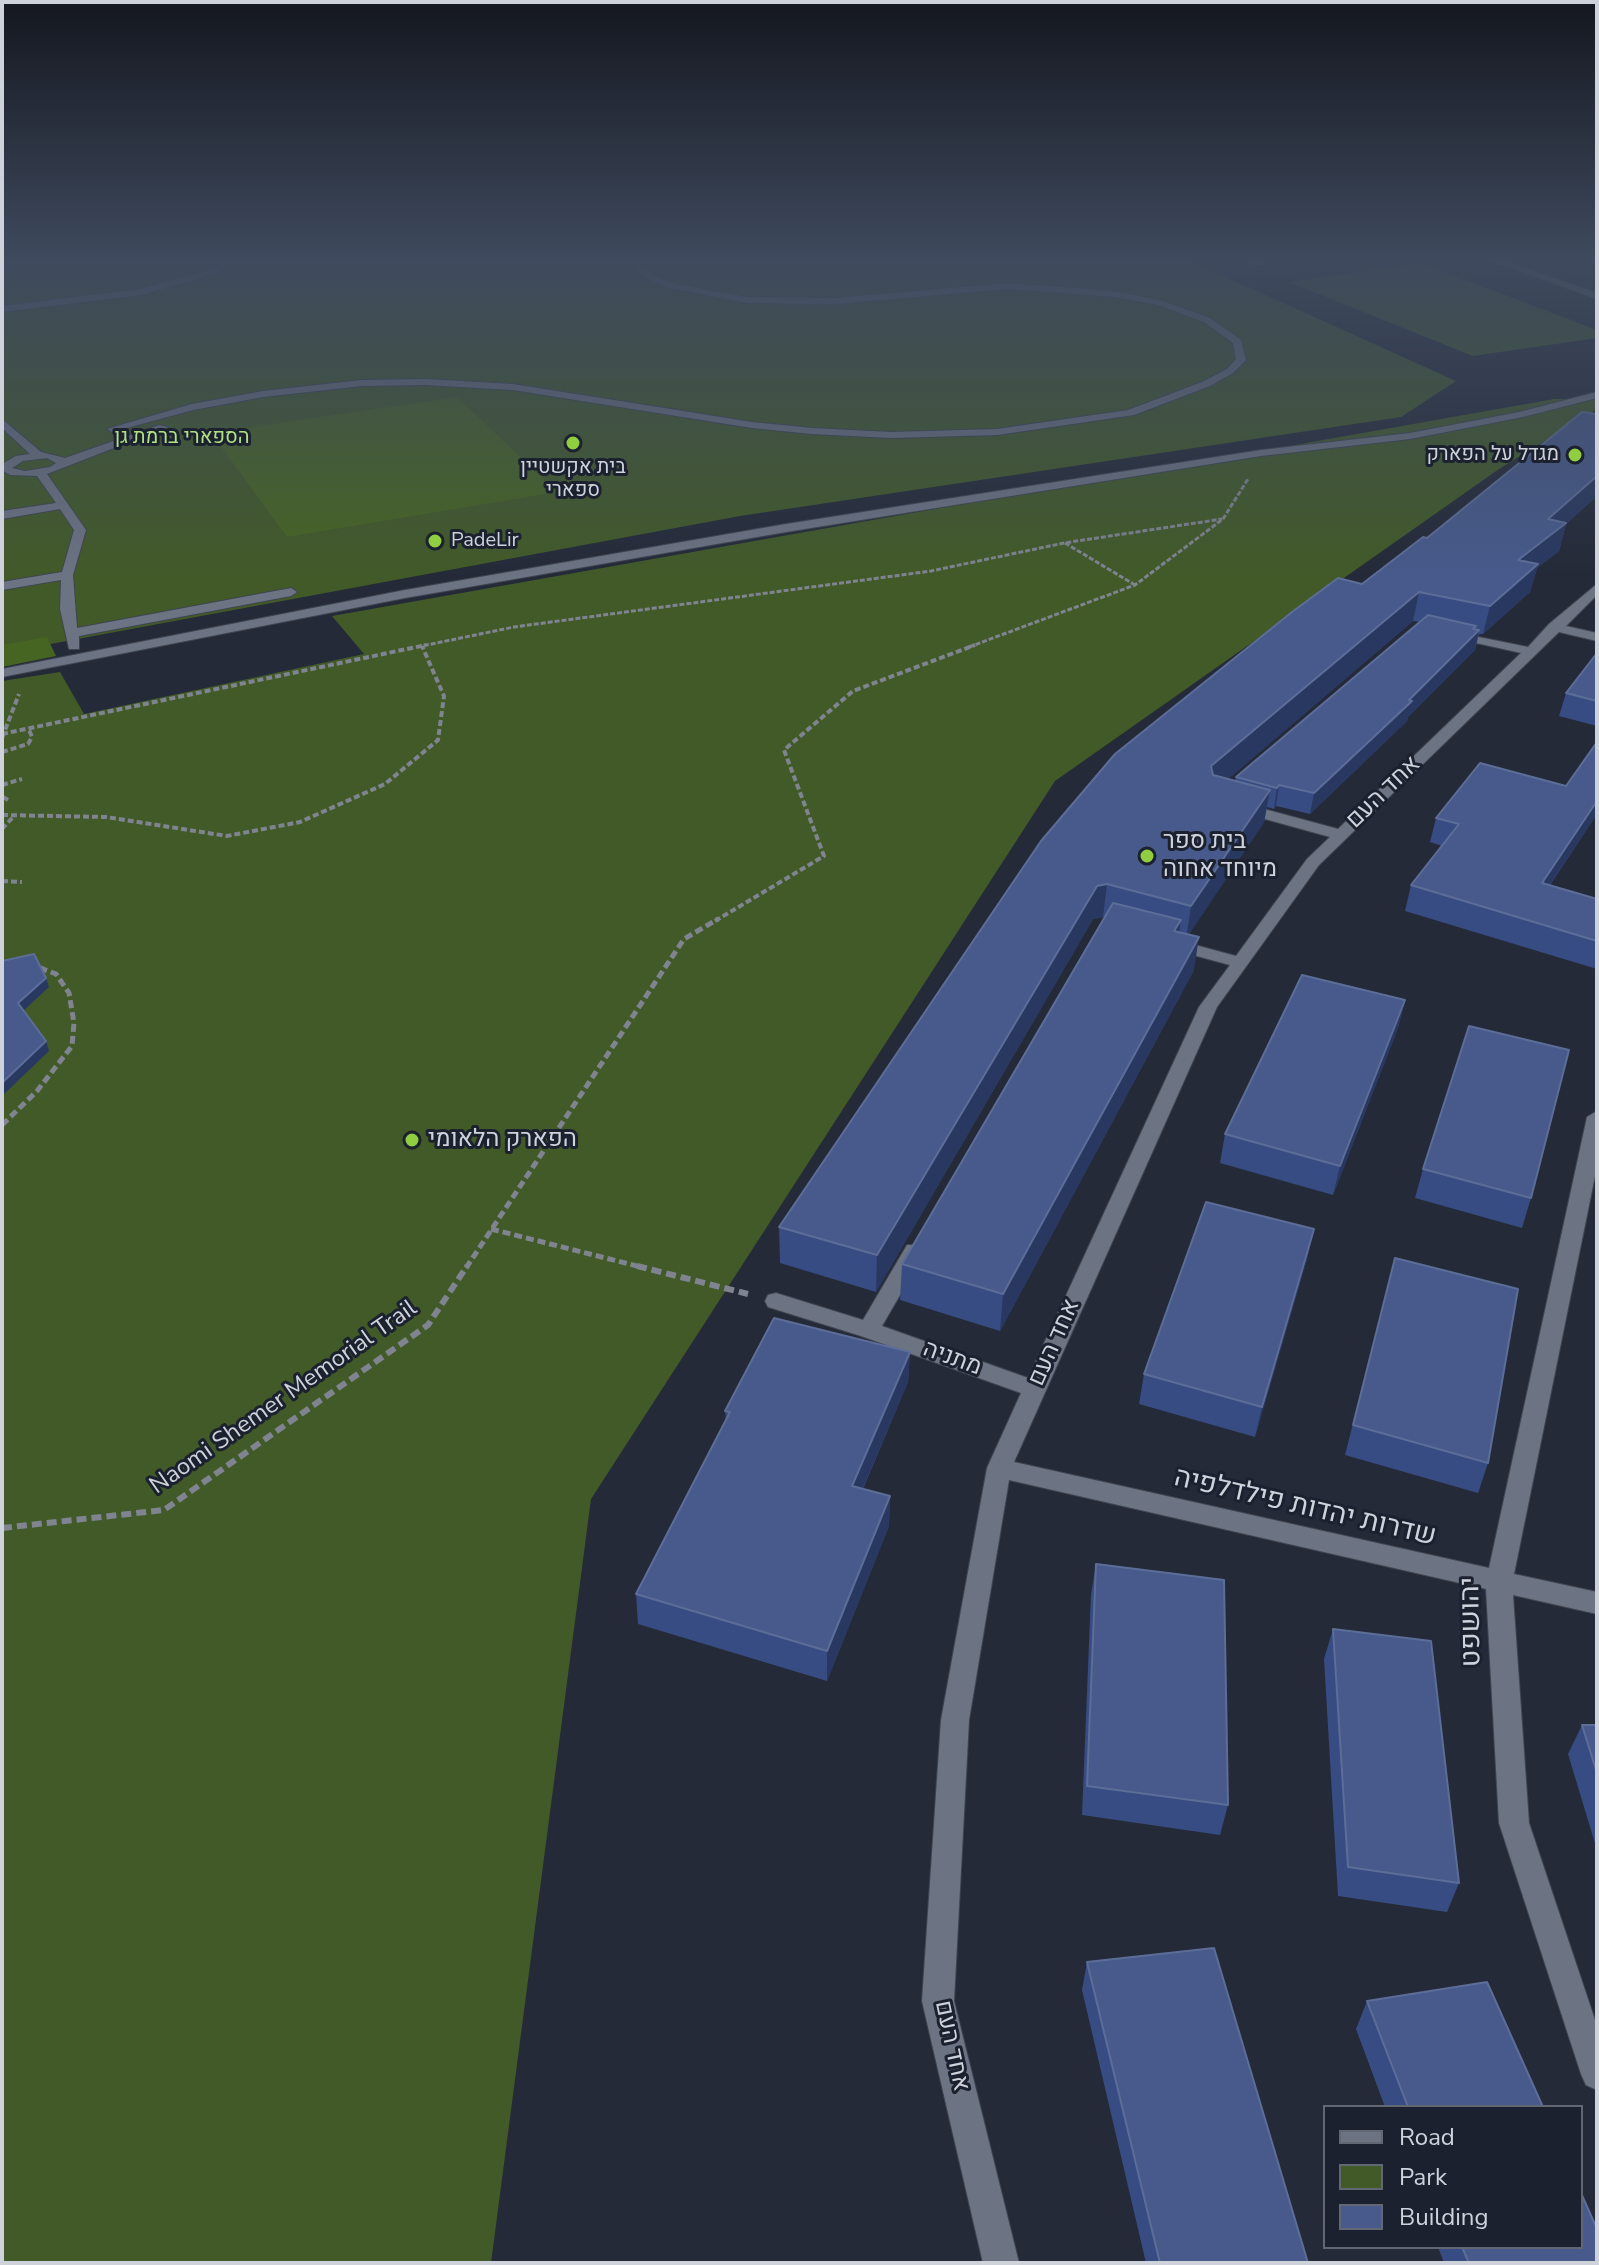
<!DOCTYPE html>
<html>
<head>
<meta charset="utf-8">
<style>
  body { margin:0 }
  #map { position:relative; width:1599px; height:2265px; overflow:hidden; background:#242a38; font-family:"Nunito Sans",sans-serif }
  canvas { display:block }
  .frame { position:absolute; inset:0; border:4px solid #cdd2db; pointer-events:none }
  .legend { position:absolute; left:1323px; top:2105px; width:260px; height:144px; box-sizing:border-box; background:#1b212e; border:2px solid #626873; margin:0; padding:10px 14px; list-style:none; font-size:24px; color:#cdd2db }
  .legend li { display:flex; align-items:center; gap:16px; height:40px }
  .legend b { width:40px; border:2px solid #626873 }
</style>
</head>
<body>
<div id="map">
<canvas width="1599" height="2265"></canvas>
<div class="frame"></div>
<ul class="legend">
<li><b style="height:10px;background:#6c7383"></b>Road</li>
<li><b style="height:22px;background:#425a28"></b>Park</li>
<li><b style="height:22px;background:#475a8b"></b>Building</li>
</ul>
</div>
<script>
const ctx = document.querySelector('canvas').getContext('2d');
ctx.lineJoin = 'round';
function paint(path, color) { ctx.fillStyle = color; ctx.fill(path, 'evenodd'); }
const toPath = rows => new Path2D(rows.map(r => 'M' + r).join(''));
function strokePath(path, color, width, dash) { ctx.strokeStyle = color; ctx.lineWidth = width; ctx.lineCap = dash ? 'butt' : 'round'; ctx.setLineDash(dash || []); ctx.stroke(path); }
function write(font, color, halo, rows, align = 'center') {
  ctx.font = font + ' "Nunito Sans",Heebo,sans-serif'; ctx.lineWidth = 6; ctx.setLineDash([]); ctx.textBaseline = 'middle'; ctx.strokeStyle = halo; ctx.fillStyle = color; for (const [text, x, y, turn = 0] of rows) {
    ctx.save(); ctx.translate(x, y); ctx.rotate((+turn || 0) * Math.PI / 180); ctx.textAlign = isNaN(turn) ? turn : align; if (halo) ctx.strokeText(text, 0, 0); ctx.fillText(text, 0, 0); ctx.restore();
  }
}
paint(toPath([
  [2,260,1188,260,1456,381,1401,417,740,516,2,653],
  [1421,263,1597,330,1597,338,1473,356,1289,282],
  [1554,399,1597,399,1597,409,1499,469,1055,781,591,1499,491,2263,2,2263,2,681,60,672,84,714,364,654,332,616]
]), '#425a28');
paint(toPath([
  [457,397,557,492,287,537,211,433],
  [47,637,56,656,2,667,2,645]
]), '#476522');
const minor = toPath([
  [228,260,240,260,207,276,141,295,2,312,2,306,140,289,201,272,228,260],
  [629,260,638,260,653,275,674,284,748,297,835,298,1008,283,1115,291,1163,301,1210,318,1241,340,1246,360,1233,373,1210,386,1134,415,997,435,891,438,812,434,752,428,513,390,426,385,362,386,263,397,193,410,112,432,107,429,192,404,263,391,362,380,426,379,513,384,752,422,812,428,891,432,997,429,1128,410,1202,382,1227,369,1236,359,1233,343,1204,322,1158,305,1115,297,1008,289,835,304,748,303,669,288,647,279,629,260],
  [1274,260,1253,266,1249,263,1253,260,1274,260],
  [1489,260,1503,260,1597,293,1597,299,1489,260],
  [1597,392,1597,398,1523,417,1410,439,1261,456,786,532,405,598,2,677,2,669,405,590,786,524,1261,450,1410,433,1519,412,1597,392],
  [2,419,41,452,65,458,159,425,168,427,47,474,86,530,73,575,77,628,291,588,297,592,291,596,79,636,79,649,69,649,60,609,61,580,2,590,2,582,62,572,74,530,60,509,2,519,2,511,56,503,37,476,10,475,2,470,2,464,16,456,30,454,2,428,2,419],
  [47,458,56,463,50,467,25,471,12,468,23,461,47,458],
  [1597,584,1597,595,1566,626,1597,633,1597,641,1559,632,1319,865,1217,1007,1014,1462,1489,1568,1587,1117,1597,1111,1597,1166,1514,1574,1597,1592,1597,1614,1513,1595,1529,1823,1597,2026,1597,2090,1586,2085,1581,2074,1499,1823,1486,1589,1009,1480,969,1720,954,2001,1019,2263,983,2263,922,2001,941,1720,987,1468,1021,1393,861,1336,768,1307,765,1301,768,1295,776,1293,863,1320,907,1245,923,1245,926,1250,882,1326,1028,1378,1199,1007,1230,965,1167,948,1164,944,1173,939,1236,956,1307,859,1330,837,1236,811,1236,805,1242,803,1338,829,1521,653,1449,637,1449,631,1528,647,1549,624,1597,584]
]);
strokePath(minor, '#3f4550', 2);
strokePath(toPath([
  [1065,543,1135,585],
  [417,647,514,627,931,571,1064,543,1222,519],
  [969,647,1135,585,1223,519,1248,479]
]), '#7f8490', 3, [5, 2]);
strokePath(toPath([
  [2,734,426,645],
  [2,738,19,694],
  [2,752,28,744,32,737,29,730],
  [2,785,22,779],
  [3,797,8,800],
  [2,815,106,817,227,836,300,822,385,784,438,740,444,696,422,646],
  [2,829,15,815],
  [2,881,22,882],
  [715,921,824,856,784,750,853,691,975,645]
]), '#7f8490', 4, [6, 3]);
strokePath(toPath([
  [2,1125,37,1091,72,1046,74,1023,69,993,56,974,35,966],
  [491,1229,645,1268],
  [466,1268,684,939,718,919]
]), '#7f8490', 5, [8, 4]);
strokePath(toPath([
  [637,1266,748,1294],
  [2,1528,164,1510,428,1325,467,1266]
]), '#7f8490', 6, [10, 5]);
paint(minor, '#6c7383');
paint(toPath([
  [1597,414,1597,496,1566,524,1559,551,1537,568,1530,592,1483,634,1479,634,1475,650,1408,717,1407,721,1310,814,1276,806,1274,809,1267,807,1264,822,1189,934,1194,970,1000,1331,900,1300,902,1264,1104,917,1093,919,876,1292,780,1263,779,1227,1362,584],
  [1413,621,1420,622,1236,777,1235,781,1228,779],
  [1597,653,1597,726,1559,716,1566,693],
  [1597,742,1597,814,1550,885,1597,899,1597,969,1405,911,1411,885,1442,846,1430,842,1436,818,1566,786],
  [1405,1000,1398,1028,1333,1195,1220,1163,1225,1134],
  [1423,1169,1531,1198,1522,1228,1415,1198],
  [1314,1229,1307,1259,1255,1437,1139,1404,1144,1374],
  [1395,1258,1488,1463,1478,1493,1345,1455],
  [910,1352,908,1382,863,1489,890,1496,889,1526,827,1681,638,1624,636,1594,726,1421,725,1411],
  [1096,1564,1228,1805,1220,1835,1082,1815,1091,1594],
  [1333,1629,1459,1883,1447,1912,1338,1896,1324,1659],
  [1582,1725,1597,1725,1597,1850,1568,1754],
  [1087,1962,1308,2263,1146,2263,1082,1990],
  [1367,2001,1543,2107,1385,2107,1356,2029],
  [1438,2247,1581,2247,1597,2263,1444,2263]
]), '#374c82');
paint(toPath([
  [1597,476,1597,496,1566,524,1559,551,1537,568,1530,592,1483,634,1490,606,1518,560,1548,519],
  [1419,592,1413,621,1206,798,1211,766],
  [1476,626,1474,636,1479,630,1475,650,1408,717,1407,721,1310,814,1314,793,1409,700],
  [1279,785,1276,806,1274,809,1277,788],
  [1270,790,1264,822,1186,939,1191,906],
  [1597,801,1597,814,1534,908,1542,883],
  [1107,884,1103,917,1093,919,876,1292,877,1255,1097,886],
  [1181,920,1176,954,1174,931],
  [1199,937,1194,970,1000,1331,1003,1294],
  [46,978,49,987,21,1013,18,1003],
  [1405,1000,1398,1028,1333,1195,1340,1166],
  [46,1041,49,1051,2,1096,2,1083],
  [1314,1229,1307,1259,1255,1437,1262,1407],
  [910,1352,908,1382,851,1516,852,1486],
  [890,1496,889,1526,827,1681,827,1651]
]), '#293860');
const building = toPath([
  [1582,412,1597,414,1597,476,1548,519,1566,523,1518,560,1538,564,1490,606,1419,592,1211,766,1213,775,1270,790,1191,906,1107,884,1097,886,877,1255,779,1227,1041,841,1115,754,1292,612,1338,578,1362,584,1423,537,1427,538,1582,412],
  [1428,615,1476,626,1473,629,1479,630,1409,700,1412,701,1314,793,1279,785,1277,788,1236,777,1428,615],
  [1597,653,1597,701,1566,693,1597,653],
  [1597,742,1597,801,1542,883,1597,899,1597,941,1411,885,1459,824,1436,818,1480,763,1566,786,1597,742],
  [1113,903,1181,920,1174,931,1199,937,1003,1294,902,1264,1113,903],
  [34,954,46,978,18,1003,46,1041,2,1083,2,961,34,954],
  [1302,975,1405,1000,1340,1166,1225,1134,1302,975],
  [1469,1026,1569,1050,1531,1198,1423,1169,1469,1026],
  [1206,1202,1314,1229,1262,1407,1144,1374,1206,1202],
  [1395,1258,1518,1289,1488,1463,1353,1425,1395,1258],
  [774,1318,910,1352,852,1486,890,1496,827,1651,636,1594,730,1412,725,1411,774,1318],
  [1096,1564,1224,1580,1228,1805,1087,1786,1096,1564],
  [1333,1629,1431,1641,1459,1883,1348,1867,1333,1629],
  [1582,1725,1597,1725,1597,1773,1582,1725],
  [1214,1948,1308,2263,1160,2263,1087,1962,1214,1948],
  [1487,1982,1543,2107,1408,2107,1367,2001,1487,1982],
  [1581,2193,1597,2229,1597,2263,1469,2263,1462,2247,1581,2247,1581,2193]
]);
paint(building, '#475a8b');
strokePath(building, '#5c6d98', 2);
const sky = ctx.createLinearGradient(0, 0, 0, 578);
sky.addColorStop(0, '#14171f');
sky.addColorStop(0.45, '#3f4a5e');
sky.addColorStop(1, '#3f4a5e00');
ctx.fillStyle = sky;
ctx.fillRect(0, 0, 1599, 578);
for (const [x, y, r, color] of [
  [573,443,8,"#8fcd41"],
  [1575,455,8,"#8fcd41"],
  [435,541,8,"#8fcd41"],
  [1147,856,8,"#8fcd41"],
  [412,1140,8,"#8fcd41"]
]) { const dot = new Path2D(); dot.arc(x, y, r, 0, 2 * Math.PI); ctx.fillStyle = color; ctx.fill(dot); strokePath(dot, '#1b212e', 3); }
write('20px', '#b1e082', '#1b212e', [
  ["הספארי ברמת גן",182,438]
]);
write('20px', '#cdd2db', '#1b212e', [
  ["מגדל על הפארק",1559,455],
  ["בית אקשטיין",573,468,"center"],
  ["ספארי",573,491,"center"],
  ["PadeLir",451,541,"left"]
], 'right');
write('24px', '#cdd2db', '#1b212e', [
  ["אחד העם",1384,793,-44],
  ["אחד העם",1055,1343,-66],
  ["מתניה",952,1359,20],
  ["Naomi Shemer Memorial Trail",284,1398,-35],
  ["אחד העם",951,2046,78]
]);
write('24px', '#cdd2db', '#1b212e', [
  ["בית ספר",1163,842],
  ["מיוחד אחוה",1163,870],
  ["הפארק הלאומי",428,1140]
], 'left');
write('28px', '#cdd2db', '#1b212e', [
  ["שדרות יהדות פילדלפיה",1305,1508,13],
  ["יהושפט",1472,1622,-91]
]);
</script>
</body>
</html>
